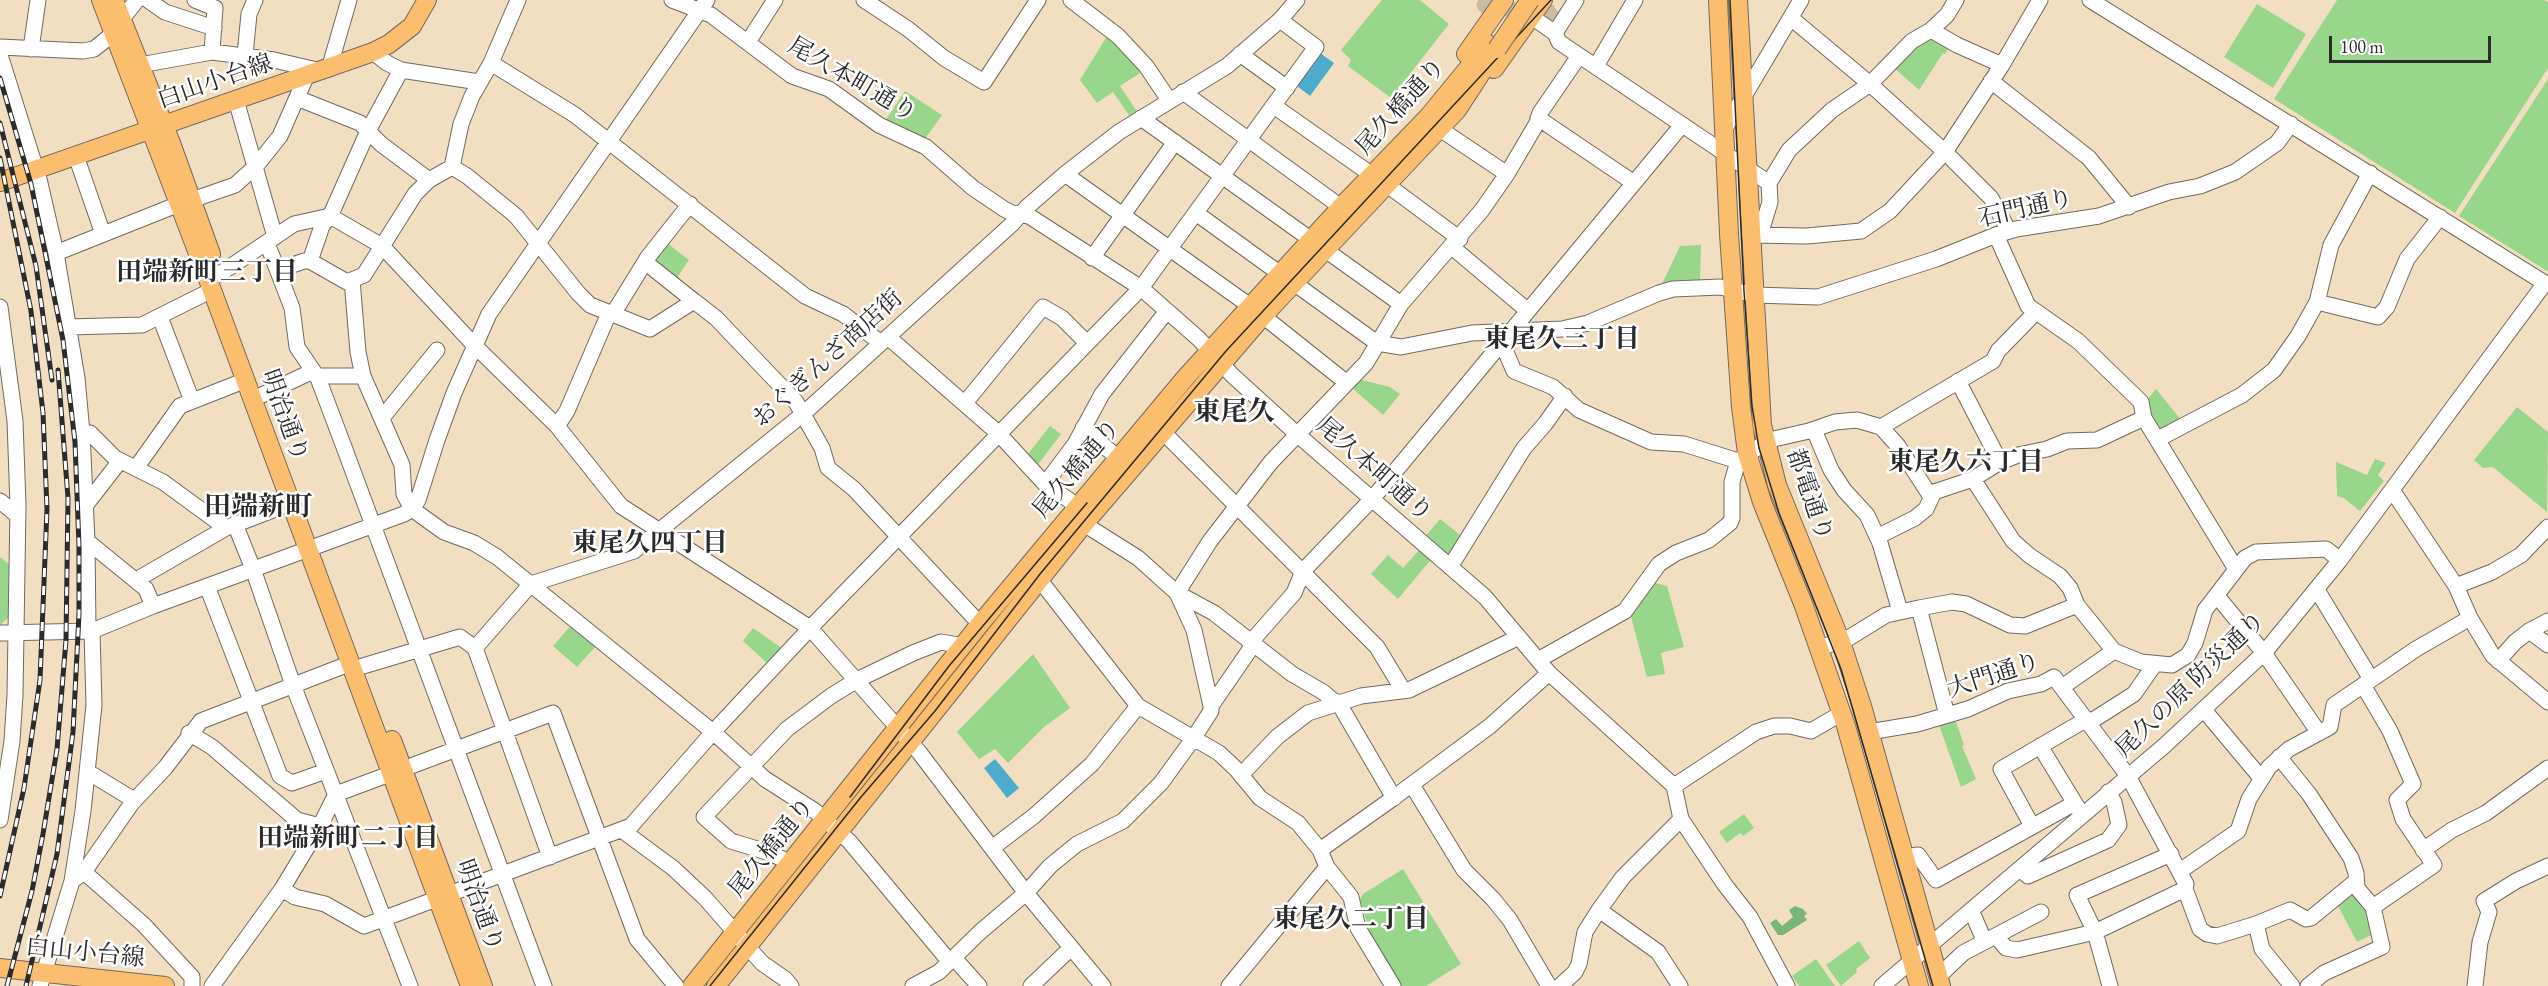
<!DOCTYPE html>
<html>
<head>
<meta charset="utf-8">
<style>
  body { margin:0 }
  #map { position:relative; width:2548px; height:986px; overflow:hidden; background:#f2dfc1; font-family:"EB Garamond",serif }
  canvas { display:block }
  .scale { position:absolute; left:2329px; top:36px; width:162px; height:27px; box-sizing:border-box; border:3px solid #2b2b2b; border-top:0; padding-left:8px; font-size:18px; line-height:21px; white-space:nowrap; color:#2b2b2b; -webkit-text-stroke:4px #fff; paint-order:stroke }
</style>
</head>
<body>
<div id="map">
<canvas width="2548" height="986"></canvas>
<div class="scale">100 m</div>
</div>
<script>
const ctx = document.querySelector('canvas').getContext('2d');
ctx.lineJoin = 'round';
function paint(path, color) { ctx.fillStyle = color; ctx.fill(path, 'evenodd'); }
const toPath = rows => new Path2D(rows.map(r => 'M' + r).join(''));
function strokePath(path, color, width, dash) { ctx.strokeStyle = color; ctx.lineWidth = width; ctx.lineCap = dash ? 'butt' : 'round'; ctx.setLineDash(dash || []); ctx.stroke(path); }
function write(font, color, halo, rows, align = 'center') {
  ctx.font = font + ' "EB Garamond","Noto Serif JP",serif'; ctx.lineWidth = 5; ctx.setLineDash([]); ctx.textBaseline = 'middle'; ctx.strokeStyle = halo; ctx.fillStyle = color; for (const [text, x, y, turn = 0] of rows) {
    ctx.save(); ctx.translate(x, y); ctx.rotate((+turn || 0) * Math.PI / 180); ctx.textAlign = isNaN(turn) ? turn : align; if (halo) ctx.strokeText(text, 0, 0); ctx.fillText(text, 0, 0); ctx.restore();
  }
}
paint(toPath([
  [1382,0,1420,0,1449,24,1391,98,1348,66,1351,60,1341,50],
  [2337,0,2544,0,2548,2,2548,68,2455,213,2274,99],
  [2257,4,2306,34,2273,88,2224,57],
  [1109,33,1145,70,1120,86,1138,113,1131,118,1113,92,1097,103,1080,80],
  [1925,36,1951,44,1945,54,1943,53,1919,90,1892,66],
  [2548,79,2548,270,2547,271,2459,216],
  [905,91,942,115,925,139,885,121],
  [663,240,689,260,676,279,650,260],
  [1701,245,1700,284,1661,286,1680,246],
  [1358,379,1390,387,1400,394,1383,415,1351,387],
  [2156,389,2182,421,2161,432,2148,412,2148,399],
  [2517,407,2548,432,2547,512,2493,467,2483,468,2474,460],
  [1050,426,1061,434,1034,470,1024,459],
  [2375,459,2386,463,2378,475,2384,481,2360,511,2344,498,2337,496,2336,462,2367,475],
  [1440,519,1464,538,1449,559,1424,538],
  [1421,548,1433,557,1398,599,1371,574,1388,555,1403,568],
  [0,557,9,564,8,618,0,625],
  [1651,582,1667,586,1684,647,1661,653,1665,674,1647,677,1630,613],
  [573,623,598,644,577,667,553,646],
  [753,628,783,649,768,664,743,641],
  [1033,654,1070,708,1044,727,1008,763,995,749,979,759,957,732],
  [1954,716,1964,745,1962,746,1976,779,1961,787,1938,722],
  [1744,814,1754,828,1743,836,1740,833,1727,843,1719,832],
  [1403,869,1461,964,1426,986,1401,986,1370,933,1360,899,1363,894],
  [2350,891,2369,910,2375,933,2357,942,2336,902],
  [1859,941,1870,958,1856,969,1857,972,1841,986,1826,965],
  [1816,959,1835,986,1799,986,1792,976]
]), '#98d68b');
paint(toPath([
  [1795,906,1803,909,1807,914,1804,916,1807,920,1783,935,1778,935,1770,923,1776,919,1782,926,1793,917,1789,910]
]), '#7ab777');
paint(toPath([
  [1320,53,1334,63,1310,96,1297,86],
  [995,759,1019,788,1007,798,984,768]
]), '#4daccc');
strokePath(toPath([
  [1488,0,1484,5,1486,7,1554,13,1557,10]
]), '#cabba3', 15, [15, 8]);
const minor = toPath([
  [148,0,165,12,214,28],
  [195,0,215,8,212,52],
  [672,0,711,15,792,76,829,89,879,125,926,147,973,188,1004,209,1012,213,1029,216,1141,288,1199,339,1232,375,1298,435,1485,597,1549,673,1674,786],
  [864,0,908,29,944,58,984,82,1038,0],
  [1071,0,1118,36,1146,66,1169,100],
  [2090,0,2548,285],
  [1532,17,1555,33,1559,42,1769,183],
  [1791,18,1870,84,1945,152,1991,198,2009,231],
  [122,19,137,0],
  [1931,30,1957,45,2002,65],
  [1555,33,1576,0],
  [748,42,775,0],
  [0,47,83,51,94,49,114,33],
  [31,49,38,0],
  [373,52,387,63,401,70,479,82],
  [1240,54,1287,88],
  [0,55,39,179,56,253,77,378,82,433,87,541,88,631],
  [245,55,249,14,255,0],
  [491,63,575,115,805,296,843,314,881,343],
  [140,65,212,52,274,60,321,71],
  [1596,66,1635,0],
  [329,69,349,0],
  [1991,81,2089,158,2129,207],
  [1183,92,1341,207],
  [297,98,360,123,381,144,429,180],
  [236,100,275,237],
  [1274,106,1372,175],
  [1141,118,1401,304],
  [1538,118,1634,183],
  [1440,129,1507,174],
  [1724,130,1801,0],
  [76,156,103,234],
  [452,167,467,176,516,216,578,293,590,305,650,329,694,301,716,318,796,402,822,448,828,468,854,489,980,624],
  [452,167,461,124,472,96,491,63,518,0],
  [1065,174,1250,306],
  [1386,184,1460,239],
  [192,200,235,185,256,166,280,136,306,77],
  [1196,213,1279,273],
  [1750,235,1807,236,1861,231,1890,211,1945,152,2002,65,2040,0],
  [1760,235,1770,202,1769,183,1789,150,1832,110,1870,84,1912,41,1931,30,1947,15,1956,0],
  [1996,235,2028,306,2078,341,2141,402,2144,418,2236,569],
  [267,243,292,308,297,347,318,378,344,447,544,986],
  [1452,247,1528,311],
  [56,253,179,204],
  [1092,258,1175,142],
  [310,261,322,226,332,212,368,131,401,70],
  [645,262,694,301],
  [278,270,304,261,310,261,347,282,364,275,415,194,429,180,452,167],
  [218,275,294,224,330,216,382,246,475,346,557,426,621,506,810,628,919,752,1026,893,1103,986],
  [352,280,358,352,363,376,402,465,404,494,412,509,444,532,474,543,497,557,713,732,765,779,815,811,849,841,949,961],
  [1294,283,1377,343,1401,347,1472,333,1562,329,1588,323,1659,293,1673,289,1720,287,1755,295,1818,297,1936,259,1996,235,2016,229,2099,216,2169,192,2200,186,2235,172,2277,143,2291,124],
  [2317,302,2378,317,2387,307,2407,259,2440,217],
  [0,307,15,421,18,505,15,695,12,741,0,820],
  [613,314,648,257,690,204],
  [1263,316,1347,383],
  [160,317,192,401],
  [68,327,142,325,212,290],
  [888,337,998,433,1045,484,1069,500,1076,508,1084,524,1138,558,1177,593,1194,630,1211,706],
  [1502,343,1514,371,1553,387,1579,410,1651,442,1684,444,1738,461],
  [316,376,363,376],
  [1958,381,2000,462],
  [262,395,313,371],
  [965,403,1043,307,1062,318,1087,343],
  [382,418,437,350],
  [557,426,567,411,609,313],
  [1881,427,1898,446,1931,497],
  [1083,428,1118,458],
  [1814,430,1831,470,1844,490,1867,515,1880,543,1900,611],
  [1162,431,1377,647,1403,690],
  [90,433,115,458,163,482,226,528],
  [2158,439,2242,395,2274,370,2298,336,2317,302,2331,245,2370,173],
  [1765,441,1809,431,1835,422,1857,420,1881,427,1993,361,1998,351,2031,317,2034,310],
  [136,468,180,406,246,380],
  [1973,479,2013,541,2030,556,2060,576,2070,588,2077,605,2114,651,2141,662,2172,665,2188,655,2195,643,2205,610,2245,558,2256,552,2326,549,2340,560],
  [1045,484,1075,444,1102,394,1167,311],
  [2392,490,2456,586,2470,618,2493,656,2548,702],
  [0,501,18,516],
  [85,506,120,461],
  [235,524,253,569,293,685,410,986],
  [1877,537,1915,518,1926,509,1934,492,1973,479,2000,462,2018,455,2047,449,2067,441,2097,440,2144,418],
  [87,541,146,589,153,606],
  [1450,567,1524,448,1545,424,1565,396],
  [1039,579,1138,706,1219,753,1236,769,1260,798,1298,823,1320,850,1327,867,1351,897,1358,928,1393,986],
  [136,580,226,528,291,503],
  [207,586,280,776,292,783,326,771],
  [2456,586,2492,572,2521,555,2548,527],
  [2317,590,2371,679],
  [1177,593,1210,541,1271,462,1366,363,1401,304,1482,210,1507,174,1537,123,1540,113,1579,56],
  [1177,593,1214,613,1292,674,1323,692,1336,703],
  [2217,596,2264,653,2319,733],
  [1919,608,1947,715],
  [2529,631,2548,645],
  [0,633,92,631,153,606,404,514,412,509,418,500,437,440,454,393,489,314,707,0],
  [1250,643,1294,593,1303,571,1373,498,1682,125],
  [475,648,531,584,634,551,803,414,1012,224,1026,208,1065,174,1119,132,1227,66,1280,20,1297,0],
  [1819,648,1847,639,1886,615,1919,608,1952,602,1966,604,2010,625,2025,626,2077,605],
  [1538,660,1625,611,1659,564,1676,553,1709,540,1730,523,1732,518,1732,482,1738,461,1766,442],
  [2498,661,2515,642,2529,631,2548,621],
  [363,666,460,637,475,648,550,857],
  [2363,685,2390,731,2413,784,2397,800,2403,819,2434,865,2373,907],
  [2062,687,2114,651],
  [1338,702,1394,798],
  [2204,710,2261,778],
  [2090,722,2134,694,2155,664],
  [1869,732,1917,724,1968,709,2008,691,2041,684,2054,677,2128,776,2186,884,2185,889,2095,932,2017,950,2006,948,1996,936],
  [189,733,212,747,297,820,320,826],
  [2040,746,2079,810],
  [2279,757,2309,794,2351,858,2356,873,2357,888,2373,907,2382,947,2324,973,2308,986],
  [88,772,134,800],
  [1241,775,1277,737,1308,713,1361,696,1409,690,1519,637],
  [1412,785,1464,870,1493,899,1510,920,1549,986],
  [1674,786,1681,819,1725,885,1750,917,1787,986],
  [1674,786,1756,732,1774,726,1790,726,1811,731,1842,713],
  [2032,826,2001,769,2087,719],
  [623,831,673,868,705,898,762,963,785,979,791,986],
  [992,848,1034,816,1092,764,1138,706],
  [1320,850,1392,799,1490,726,1549,673],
  [2423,850,2452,830,2486,813,2548,768],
  [1904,857,1918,855,1936,880,2073,804],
  [791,863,770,853,731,841,704,817,787,729,831,696,857,680,913,653,941,642,963,646],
  [2020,869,2028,876,2108,840,2119,825,2114,802,2108,792],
  [2180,871,2238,831,2249,799,2269,767,2289,749,2330,727,2334,705,2416,649,2470,618],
  [84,872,144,925,192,977,192,986],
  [72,881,84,872,132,803,165,768,201,721,351,663],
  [282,889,295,897,325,904,364,926,631,826,713,732,815,623,1141,288,1316,47,1280,20],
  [2185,889,2200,929,2207,934,2217,936,2256,924,2290,910,2306,919,2311,918,2356,881],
  [1599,910,1658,952,1680,986],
  [1971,910,1984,940],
  [2256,924,2262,949,2292,986],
  [954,958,979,986],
  [1938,977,1963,953,2041,912],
  [40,986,72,881,83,811,94,705,92,631],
  [212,986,282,889,320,826,336,794,553,713,637,939,676,986],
  [913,986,939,972,980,932,1026,893,1050,866,1077,844,1123,821,1161,783,1193,739,1211,711,1211,706,1253,645],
  [1031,986,1071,948],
  [1229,986,1327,867],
  [1560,986,1575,972,1579,964,1585,932,1599,910,1623,877,1681,819],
  [1882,986,2164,746,2264,653,2340,560,2545,283],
  [2110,986,2095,932,2077,895,2171,854],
  [2475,986,2480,942,2489,912,2484,901,2516,881,2548,866]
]);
const major = toPath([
  [101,0,212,290,470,986],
  [114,0,171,143,211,254],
  [1718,0,1729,234,1741,407,1747,453,1762,502,1804,606,1846,726,1919,986],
  [1738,0,1762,425,1777,485,1841,642,1862,706,1941,986],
  [1466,54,1504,0],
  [1494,69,1543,0],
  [0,182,373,52,389,44,412,26,427,0],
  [392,740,483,986],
  [0,968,165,986],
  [692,986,980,624,1186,377,1341,207,1428,117,1488,44],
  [716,986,1084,524,1263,316,1457,110,1496,50]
]);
strokePath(minor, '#716a60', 17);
strokePath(major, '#716a60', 20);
strokePath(minor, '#fff', 15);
strokePath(major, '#fbbd6e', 18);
strokePath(toPath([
  [1730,0,1744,291,1752,406,1759,448,1779,513,1841,669,1933,986],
  [850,797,949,666,1087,503],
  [710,986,861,797,935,711,1040,574,1226,351,1551,0]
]), '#2b2b2b', 1.5);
const rail = toPath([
  [0,78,31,184,63,340,75,442,79,546,79,614,73,732,57,854,26,986],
  [0,123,36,266,52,380],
  [0,158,31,311,43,413,47,509,40,680,24,788,0,896],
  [7,986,32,891,43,834,57,749,66,640,68,498,58,370]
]);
strokePath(rail, '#2b2b2b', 5);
strokePath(rail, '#fff', 3, [9]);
const majorBridge = toPath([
  [1497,49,1530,0]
]);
strokePath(majorBridge, '#716a60', 20, []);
strokePath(majorBridge, '#fbbd6e', 18);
write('24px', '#2b2b2b', '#fff', [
  ["尾久本町通り",852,80,30],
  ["白山小台線",215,82,-19],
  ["尾久橋通り",1401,107,-48],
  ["石門通り",2026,209,-13],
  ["おぐぎんざ商店街",828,359,-42],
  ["明治通り",284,416,70],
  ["尾久橋通り",1077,469,-50],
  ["尾久本町通り",1374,470,41],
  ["都電通り",1809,495,71],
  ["大門通り",1994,676,-18],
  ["尾久の原 防災通り",2191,685,-44],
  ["尾久橋通り",772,848,-51],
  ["明治通り",479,906,70],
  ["白山小台線",85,953,6]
]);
write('bold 26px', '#2b2b2b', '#fff', [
  ["田端新町三丁目",207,273],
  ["東尾久三丁目",1562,340],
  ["東尾久六丁目",1966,463],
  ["東尾久四丁目",650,544],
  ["田端新町二丁目",348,839],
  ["東尾久二丁目",1351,920]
]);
write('bold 27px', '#2b2b2b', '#fff', [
  ["東尾久",1234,413],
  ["田端新町",258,508]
]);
</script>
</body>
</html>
